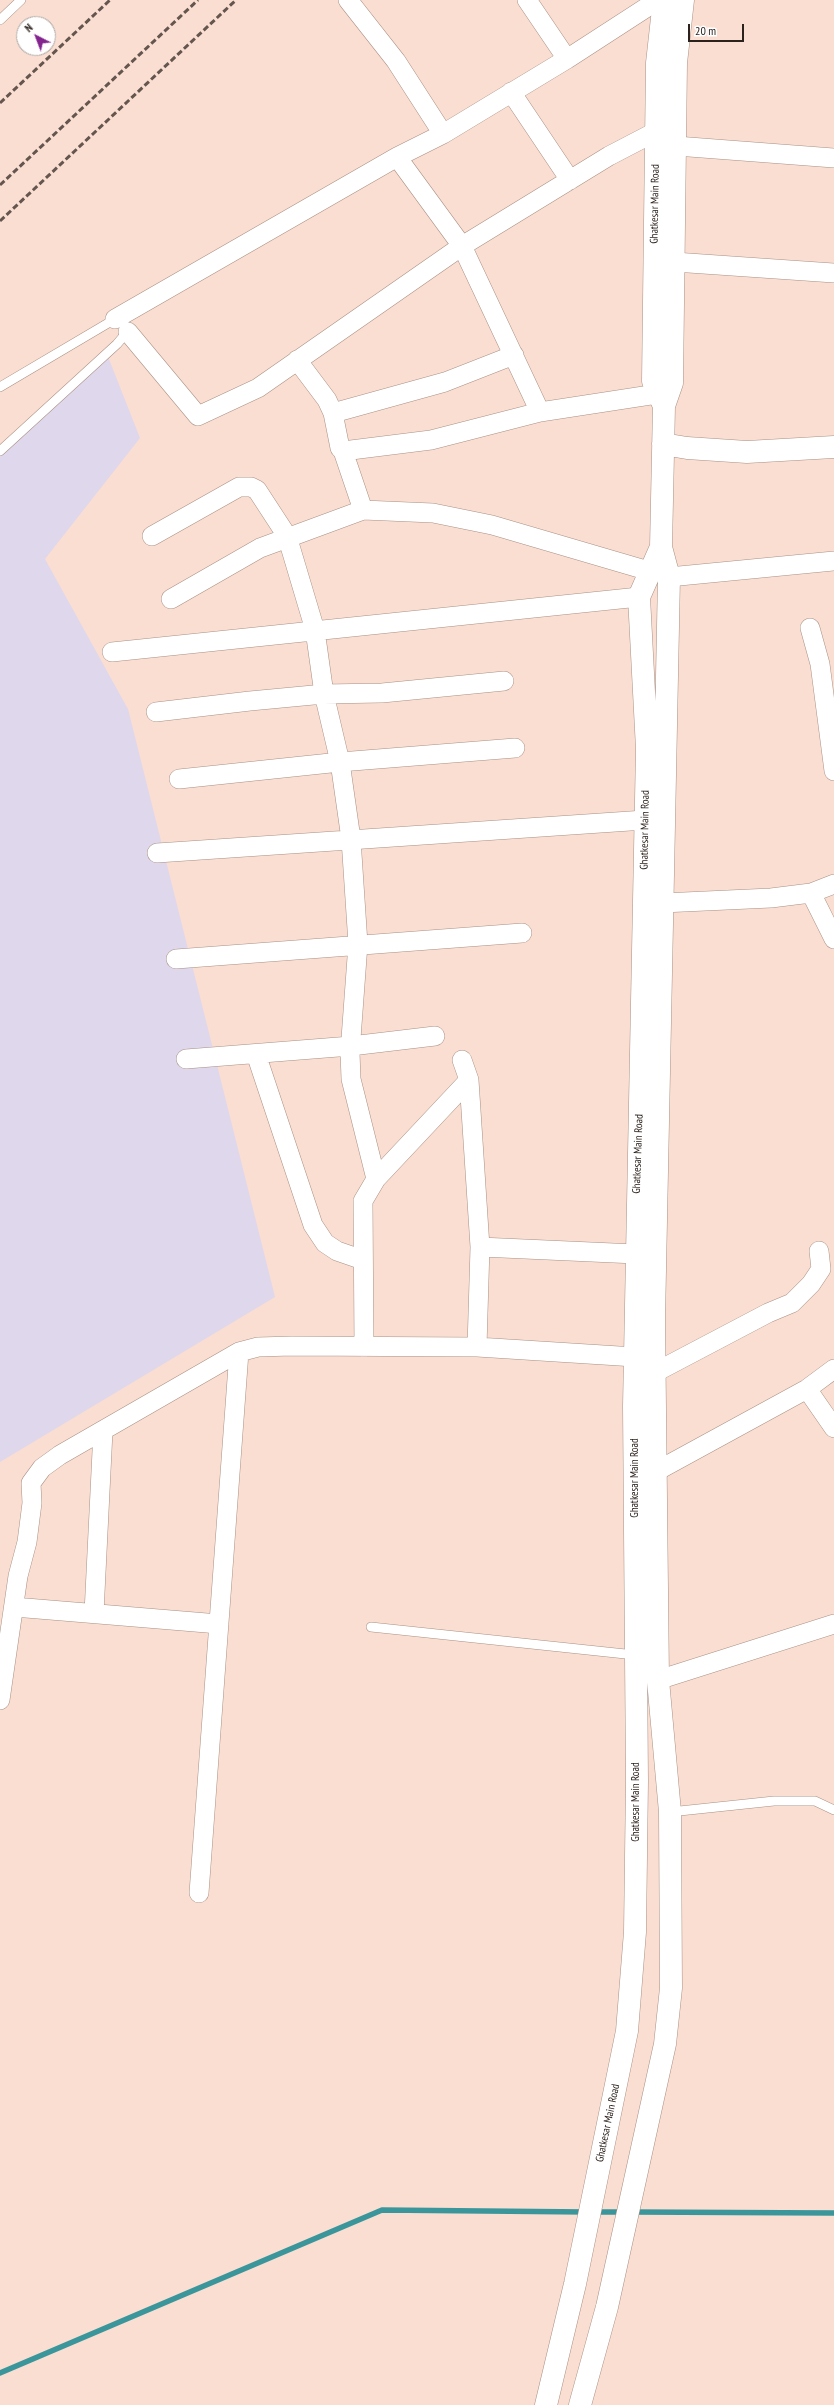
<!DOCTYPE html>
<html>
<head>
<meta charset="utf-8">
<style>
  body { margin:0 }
  #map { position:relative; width:834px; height:2405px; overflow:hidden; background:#faded1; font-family:"PT Sans Narrow",sans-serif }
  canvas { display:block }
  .north { position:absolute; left:16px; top:16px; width:40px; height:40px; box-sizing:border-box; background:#fff; border:1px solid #aba7a5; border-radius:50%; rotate:318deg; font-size:11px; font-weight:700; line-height:16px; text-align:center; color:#2c221d }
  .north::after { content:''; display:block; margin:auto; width:14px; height:18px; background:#83248f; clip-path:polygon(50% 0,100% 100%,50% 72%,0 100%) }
  .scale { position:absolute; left:688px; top:24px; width:56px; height:18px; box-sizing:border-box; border:2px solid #2c221d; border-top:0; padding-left:5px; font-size:12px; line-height:14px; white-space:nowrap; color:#2c221d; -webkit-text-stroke:3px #fff; paint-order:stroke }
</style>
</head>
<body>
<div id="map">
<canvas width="834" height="2405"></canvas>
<div class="north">N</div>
<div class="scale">20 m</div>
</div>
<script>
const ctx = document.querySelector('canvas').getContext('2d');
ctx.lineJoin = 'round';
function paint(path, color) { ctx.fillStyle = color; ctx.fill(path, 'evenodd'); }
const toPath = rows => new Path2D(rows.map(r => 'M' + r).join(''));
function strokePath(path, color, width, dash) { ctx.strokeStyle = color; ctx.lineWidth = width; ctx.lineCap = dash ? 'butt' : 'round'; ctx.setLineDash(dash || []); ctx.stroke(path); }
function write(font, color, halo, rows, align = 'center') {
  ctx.font = font + ' "PT Sans Narrow",sans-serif'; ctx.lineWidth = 3; ctx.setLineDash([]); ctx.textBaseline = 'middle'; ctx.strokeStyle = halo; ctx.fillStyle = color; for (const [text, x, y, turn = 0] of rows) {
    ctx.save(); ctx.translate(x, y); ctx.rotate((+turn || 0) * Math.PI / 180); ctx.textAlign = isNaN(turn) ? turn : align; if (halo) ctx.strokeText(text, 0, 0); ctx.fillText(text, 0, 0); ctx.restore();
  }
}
paint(toPath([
  [107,354,140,438,45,559,128,709,275,1297,0,1462,0,455]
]), '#dfd7ec');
strokePath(toPath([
  [595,2212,624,2212],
  [633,2212,834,2213],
  [0,2373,382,2210,586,2212]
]), '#3b969b', 5.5);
const lane = toPath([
  [0,20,21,0],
  [0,387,115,319,117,320],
  [0,451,117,344,128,331],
  [371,1627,635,1655],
  [670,1812,774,1801,815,1801,834,1810]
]);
const street = toPath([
  [348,0,396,61,443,134],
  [527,0,567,59],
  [511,92,570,180],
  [676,146,834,158],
  [397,157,462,246,540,412],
  [674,262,834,273],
  [115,319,397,157,443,134,567,59,658,0],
  [128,332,198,416,258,388,462,246,609,156,657,131],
  [297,360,327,400,333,413,340,448,343,451,431,440,540,412,657,394],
  [333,413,445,382,514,355],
  [343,451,363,510],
  [152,536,239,487,251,487,257,490,287,536,315,630,324,694,340,762,351,839,358,944,350,1052,351,1079,376,1179,363,1201,364,1347],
  [669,577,834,561],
  [171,599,260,548,363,510,433,513,492,525,649,571],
  [810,628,820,664,834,771],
  [112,652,639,597],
  [156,712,250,701,324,694,382,693,504,681],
  [179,779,340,762,515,748],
  [157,853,645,820],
  [811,893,834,939],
  [662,903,771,898,811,893,834,884],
  [176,959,522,933],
  [256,1054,313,1225,325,1243,337,1251,363,1260],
  [186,1059,351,1046,435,1036],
  [462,1060,469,1080,480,1247,477,1347],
  [376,1179,469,1080],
  [480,1247,636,1254],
  [654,1373,768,1313,792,1303,811,1284,821,1269,819,1251],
  [807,1389,834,1428],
  [655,1472,807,1389,834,1369],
  [14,1607,219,1624],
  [94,1613,103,1431],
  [658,1680,834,1624],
  [0,1700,18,1576,27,1542,32,1503,31,1483,42,1468,60,1455,239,1352,258,1347,292,1346,477,1347,635,1357],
  [199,1893,239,1352]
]);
const secondary = toPath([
  [664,406,653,381,657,63,664,0],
  [663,444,687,448,747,452,834,447],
  [546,2405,575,2284,627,2031,635,1932,637,1781,634,1406,647,749,639,597,661,547],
  [580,2405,607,2307,665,2044,671,1988,670,1812,658,1680,654,1319,669,577,661,547,664,406,672,383,676,63,683,0]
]);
strokePath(lane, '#a99084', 10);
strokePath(street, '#a99084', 20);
strokePath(secondary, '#a99084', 23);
strokePath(lane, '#fff', 9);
strokePath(street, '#fff', 19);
strokePath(secondary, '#fff', 22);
strokePath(toPath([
  [0,103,110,0],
  [0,185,198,0],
  [0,221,236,0]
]), '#64554e', 3, [6, 3]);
write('11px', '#2c221d', '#fff', [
  ["Ghatkesar Main Road",655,204,-89],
  ["Ghatkesar Main Road",645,830,-89],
  ["Ghatkesar Main Road",638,1154,-88],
  ["Ghatkesar Main Road",635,1478,-90],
  ["Ghatkesar Main Road",636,1802,-90],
  ["Ghatkesar Main Road",608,2123,-78]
]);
</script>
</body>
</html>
